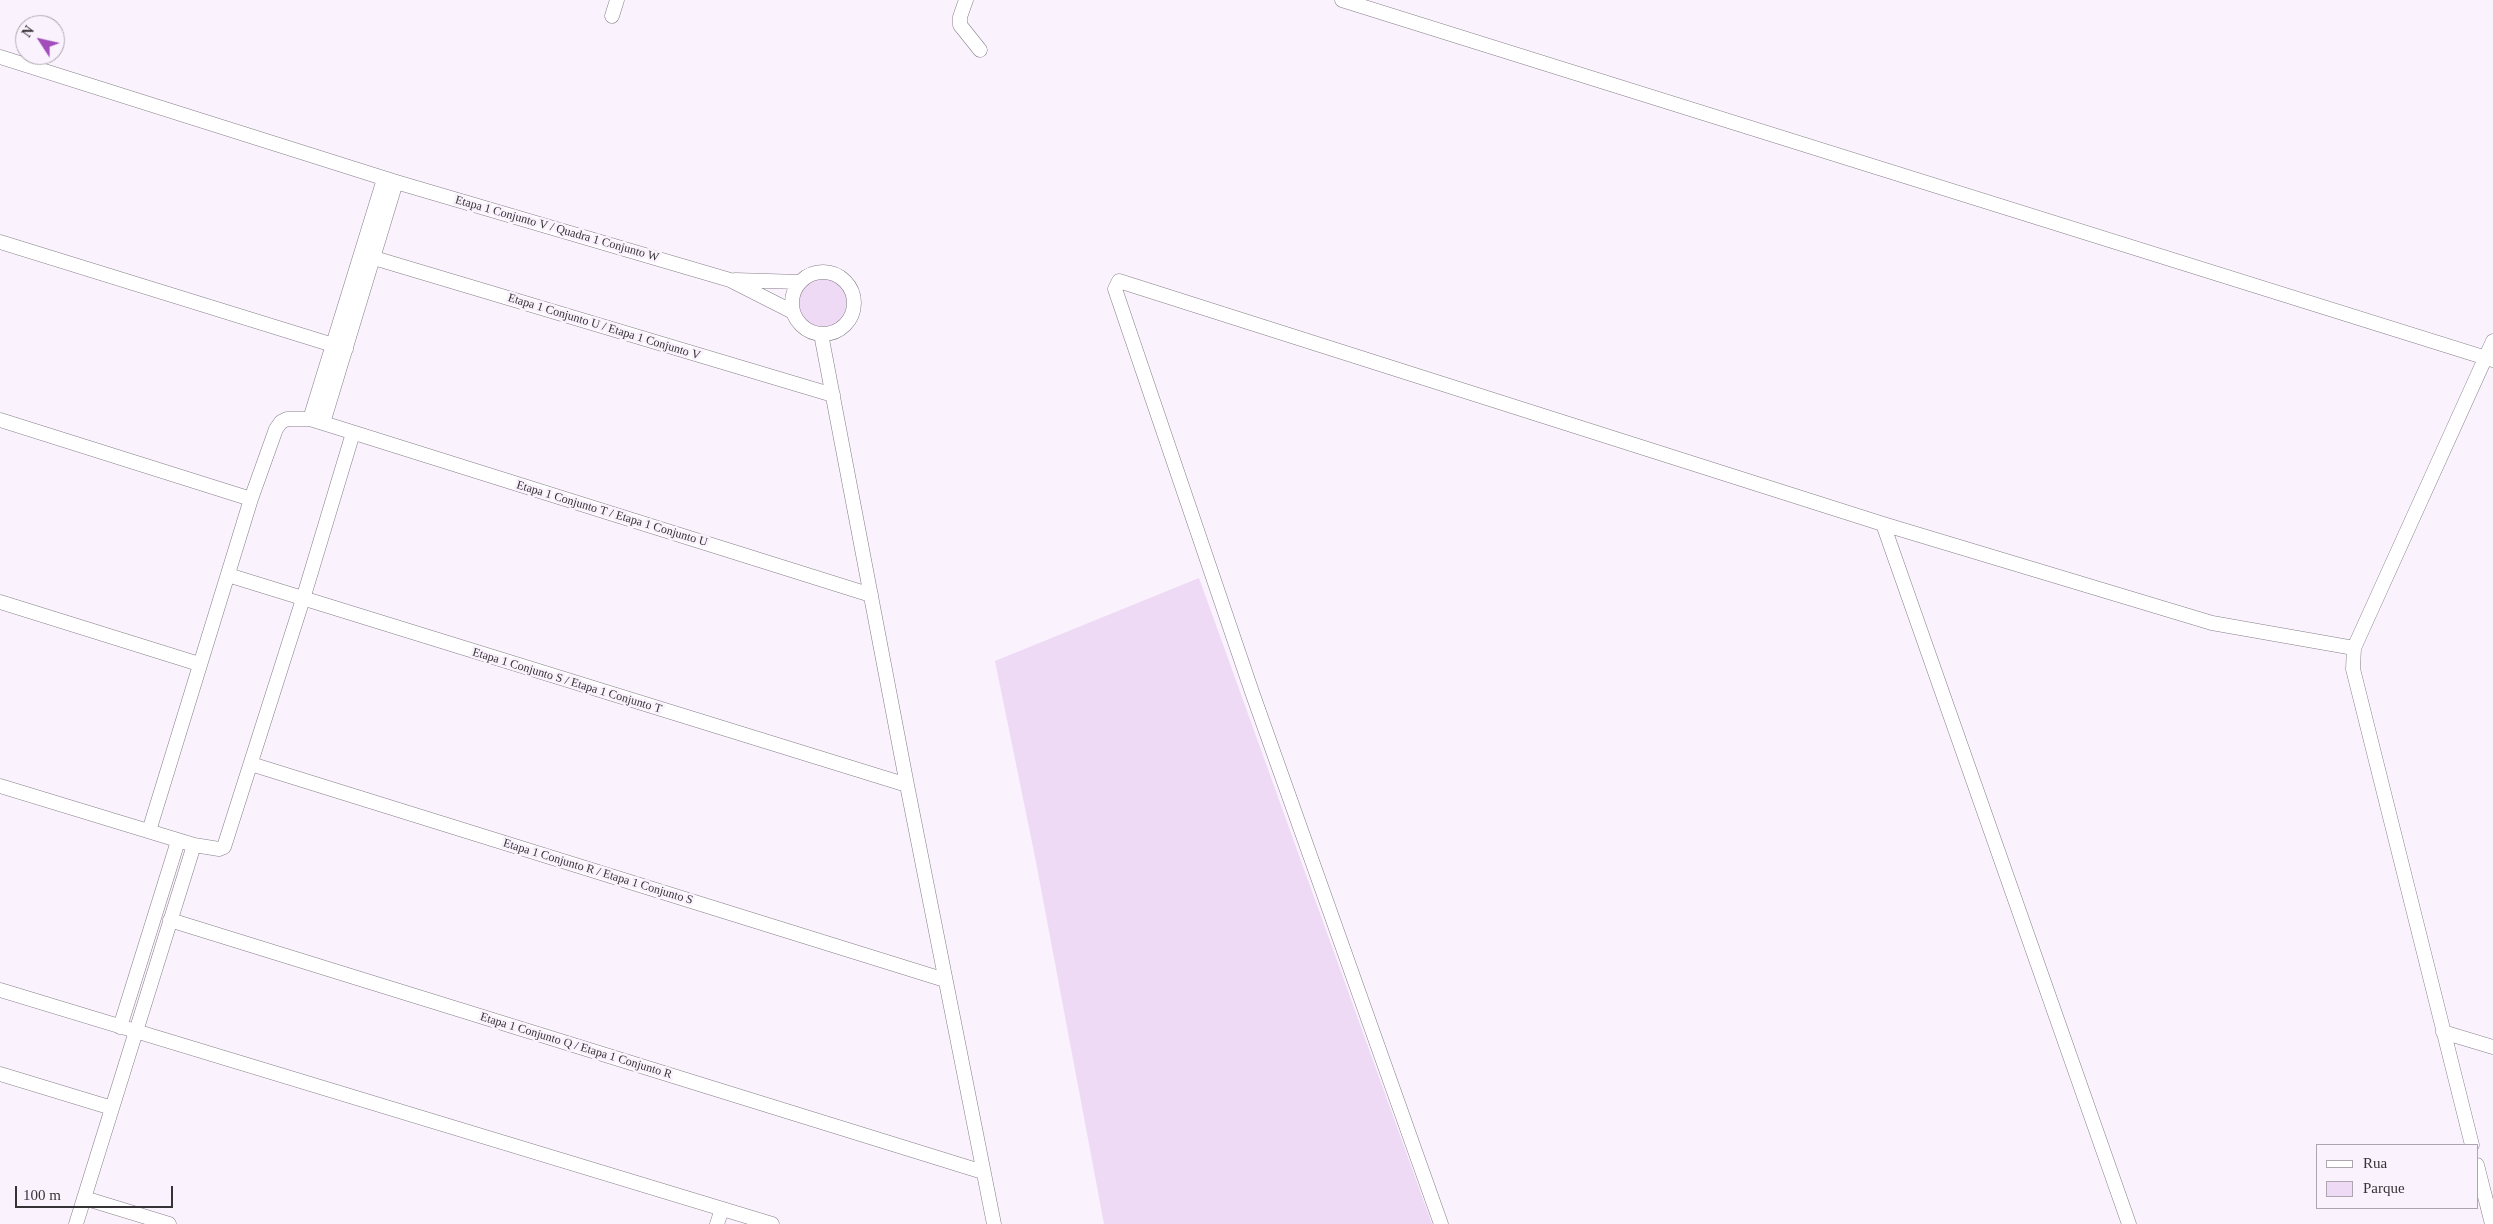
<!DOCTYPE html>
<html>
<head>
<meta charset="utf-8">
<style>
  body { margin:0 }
  #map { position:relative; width:2493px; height:1224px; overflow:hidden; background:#faf2fd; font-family:"Times New Roman",serif }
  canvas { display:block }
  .legend { position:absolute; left:2316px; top:1144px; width:162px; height:65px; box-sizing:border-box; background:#faf2fd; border:1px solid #aca6ae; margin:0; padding:6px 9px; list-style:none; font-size:15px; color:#363337 }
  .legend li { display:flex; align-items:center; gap:10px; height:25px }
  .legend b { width:25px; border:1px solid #aca6ae }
  .north { position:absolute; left:15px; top:15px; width:50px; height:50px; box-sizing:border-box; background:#faf2fd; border:1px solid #aca6ae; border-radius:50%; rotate:305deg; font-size:14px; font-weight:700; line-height:20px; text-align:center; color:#363337 }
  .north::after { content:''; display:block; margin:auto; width:18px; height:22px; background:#a14dbb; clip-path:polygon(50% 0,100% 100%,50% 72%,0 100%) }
  .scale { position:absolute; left:15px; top:1186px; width:158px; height:22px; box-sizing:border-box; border:2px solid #363337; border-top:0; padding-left:6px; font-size:15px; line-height:18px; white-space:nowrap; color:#363337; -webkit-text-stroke:4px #faf2fd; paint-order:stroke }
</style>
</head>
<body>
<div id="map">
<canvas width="2493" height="1224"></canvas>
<ul class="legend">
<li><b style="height:6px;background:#fff"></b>Rua</li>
<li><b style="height:14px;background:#efdaf6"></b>Parque</li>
</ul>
<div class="north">N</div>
<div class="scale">100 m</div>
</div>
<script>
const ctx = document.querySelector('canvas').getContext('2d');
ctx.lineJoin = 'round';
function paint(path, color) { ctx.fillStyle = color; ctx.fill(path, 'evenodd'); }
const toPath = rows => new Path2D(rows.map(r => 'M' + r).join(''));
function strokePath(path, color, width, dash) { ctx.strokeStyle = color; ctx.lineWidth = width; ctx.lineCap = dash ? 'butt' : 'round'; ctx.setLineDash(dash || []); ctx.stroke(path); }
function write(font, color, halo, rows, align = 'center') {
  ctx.font = font + ' "Times New Roman",serif'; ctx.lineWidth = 5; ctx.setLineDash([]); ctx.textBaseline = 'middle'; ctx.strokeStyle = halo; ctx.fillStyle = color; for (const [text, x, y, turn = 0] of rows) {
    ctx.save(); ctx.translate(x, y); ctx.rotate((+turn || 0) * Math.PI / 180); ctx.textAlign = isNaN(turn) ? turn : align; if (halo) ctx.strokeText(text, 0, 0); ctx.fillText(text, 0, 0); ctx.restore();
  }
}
paint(toPath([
  '798 303a25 25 0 1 1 50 0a25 25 0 1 1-50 0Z',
  [1199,578,1432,1224,1104,1224,1036,862,995,661]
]), '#efdaf6');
const minor = toPath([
  [966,0,960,17,960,25,980,50],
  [1342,0,2493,360],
  [612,16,617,0],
  [0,57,396,182,730,280,793,312],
  [0,242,346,349],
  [374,258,833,395],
  '792 303a31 31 0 1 1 62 0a31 31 0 1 1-62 0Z',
  [735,280,800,282],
  [821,334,907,785,994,1224],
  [310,419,384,179],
  [0,420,251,499],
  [323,423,396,182],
  [1883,524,2129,1224],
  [228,575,907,785],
  [0,602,199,664],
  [251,764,945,980],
  [0,786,194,845,219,849,224,847,303,599,353,433],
  [149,831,251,499,276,429,281,422,287,419,310,419,323,423,871,595],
  [170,920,983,1172],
  [0,990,772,1224],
  [120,1027,178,841],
  [2443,1032,2493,1047],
  [0,1074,112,1108],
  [2472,1145,2353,669,2354,648,2493,341],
  [2477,1165,2492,1224],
  [84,1198,169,1224],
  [76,1224,194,845],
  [717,1224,722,1209],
  [1441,1224,1252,692,1115,289,1119,281,1883,524,2212,623,2354,648]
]);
strokePath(minor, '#867f89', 15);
strokePath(minor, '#fff', 14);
write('12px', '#363337', '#faf2fd', [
  ["Etapa 1 Conjunto V / Quadra 1 Conjunto W",557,229,16],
  ["Etapa 1 Conjunto U / Etapa 1 Conjunto V",604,327,17],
  ["Etapa 1 Conjunto T / Etapa 1 Conjunto U",612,514,17],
  ["Etapa 1 Conjunto S / Etapa 1 Conjunto T",567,681,17],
  ["Etapa 1 Conjunto R / Etapa 1 Conjunto S",598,872,17],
  ["Etapa 1 Conjunto Q / Etapa 1 Conjunto R",576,1046,17]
]);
</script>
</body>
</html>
